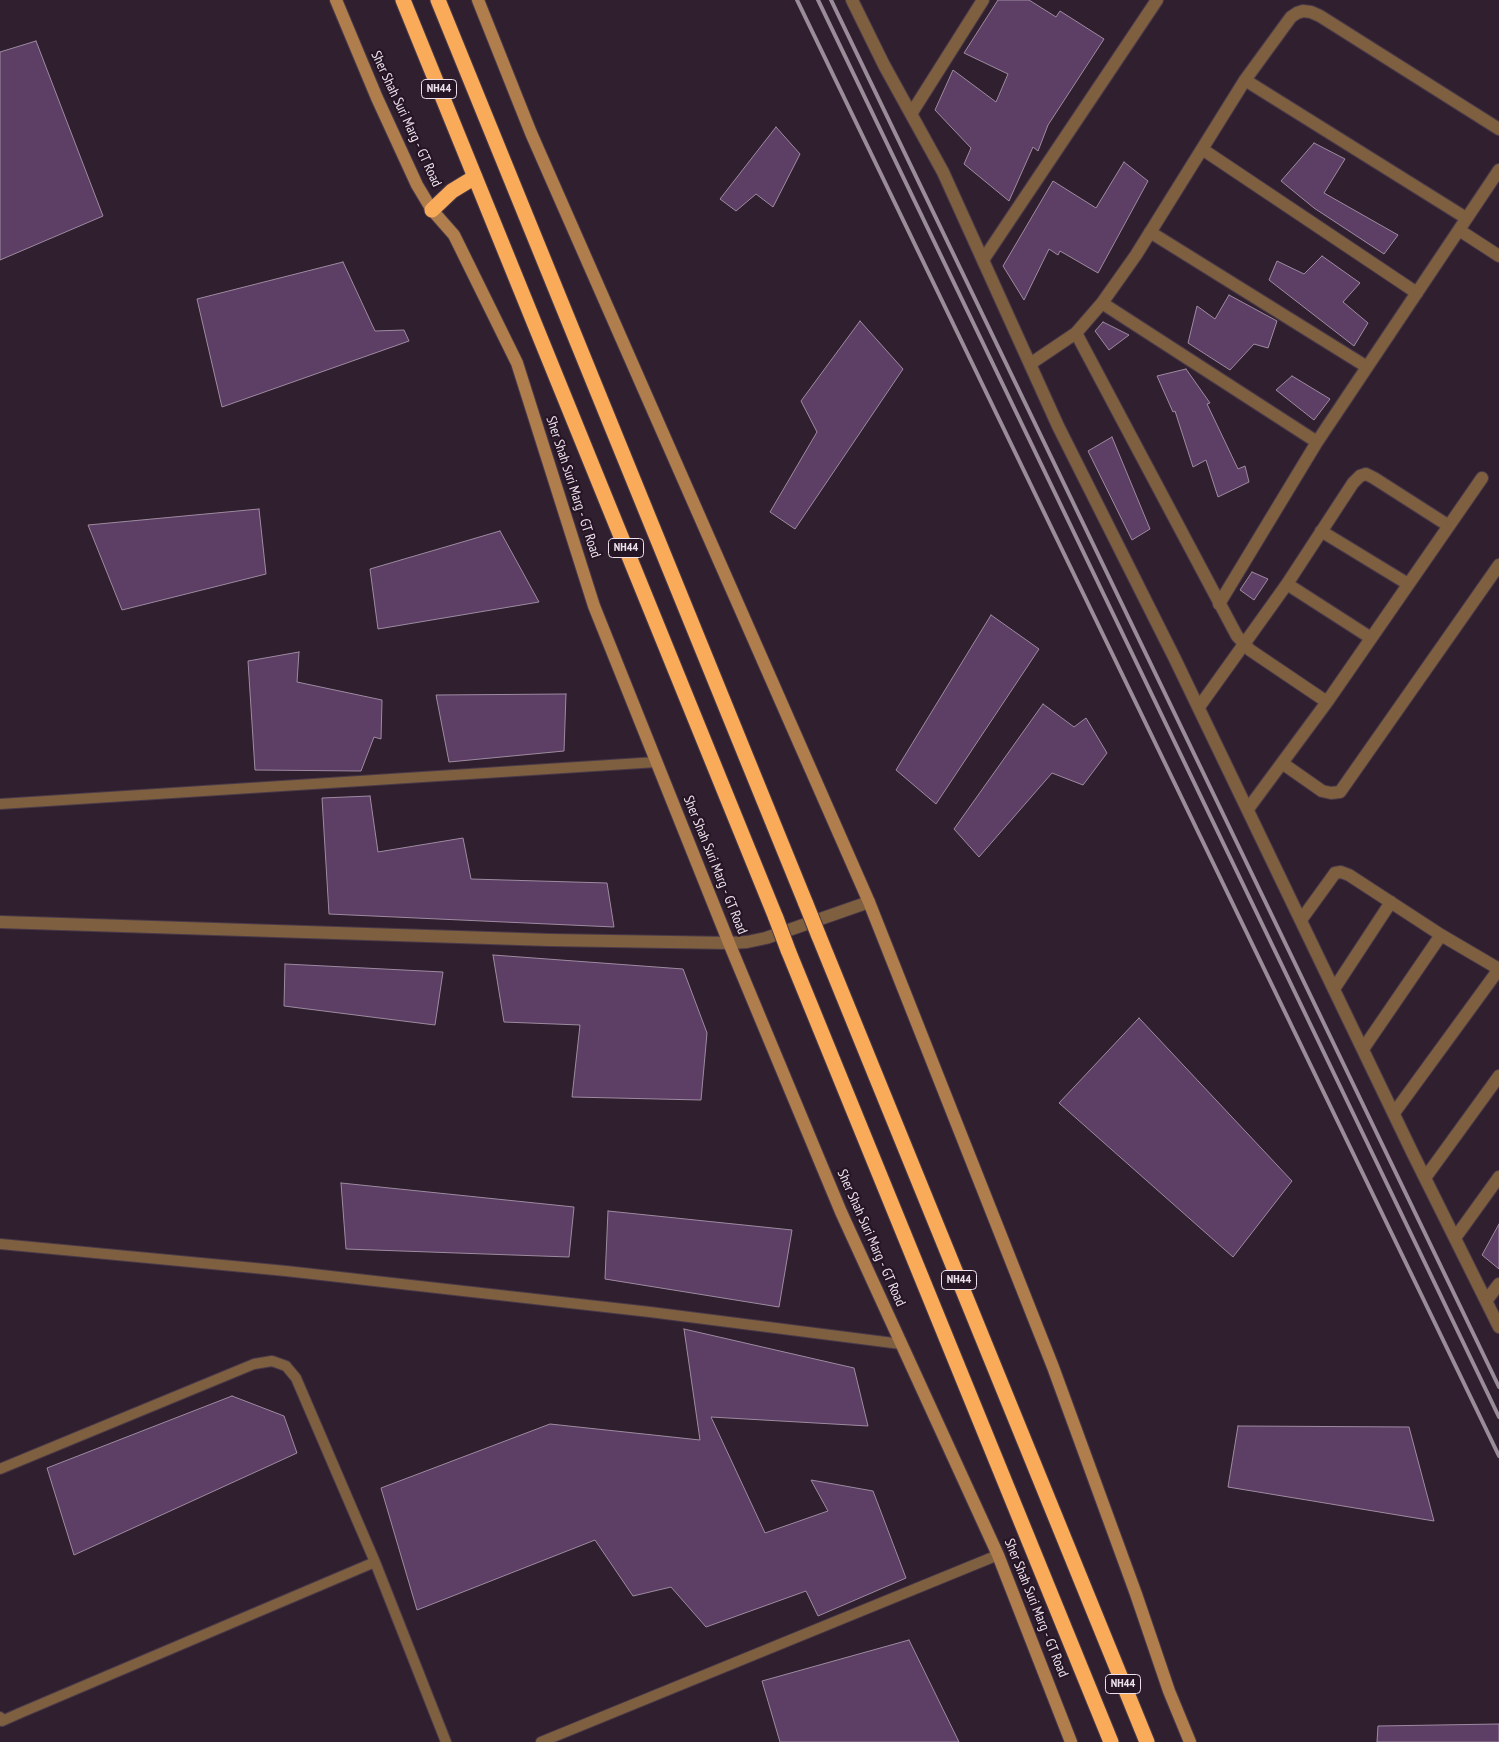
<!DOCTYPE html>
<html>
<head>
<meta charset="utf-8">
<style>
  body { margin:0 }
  canvas { display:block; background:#301f2f }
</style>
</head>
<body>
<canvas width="1499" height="1742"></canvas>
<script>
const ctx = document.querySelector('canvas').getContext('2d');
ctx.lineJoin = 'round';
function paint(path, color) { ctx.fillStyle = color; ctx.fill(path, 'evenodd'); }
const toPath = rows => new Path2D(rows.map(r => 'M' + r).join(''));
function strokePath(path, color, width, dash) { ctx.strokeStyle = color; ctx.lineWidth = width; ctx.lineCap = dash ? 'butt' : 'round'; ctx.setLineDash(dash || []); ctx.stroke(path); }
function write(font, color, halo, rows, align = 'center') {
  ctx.font = font + ' "PT Sans Narrow",sans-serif'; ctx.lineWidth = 4.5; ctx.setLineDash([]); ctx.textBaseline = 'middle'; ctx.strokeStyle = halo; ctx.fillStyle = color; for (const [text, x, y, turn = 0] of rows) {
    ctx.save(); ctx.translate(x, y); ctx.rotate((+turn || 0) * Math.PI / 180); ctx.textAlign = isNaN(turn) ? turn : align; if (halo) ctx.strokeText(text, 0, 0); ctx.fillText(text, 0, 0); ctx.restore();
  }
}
const building = toPath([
  [998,0,1029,0,1056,17,1060,11,1104,39,1048,125,1038,151,1033,147,1009,201,964,164,971,148,935,110,953,70,996,102,1008,74,964,53,998,0],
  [36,41,103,216,0,260,0,52,36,41],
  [776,127,800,154,773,207,756,194,736,211,720,199,776,127],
  [1314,143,1345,159,1324,193,1398,235,1384,254,1314,208,1281,181,1314,143],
  [1124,162,1148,181,1098,273,1060,251,1058,255,1049,249,1024,300,1003,266,1053,181,1096,208,1124,162],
  [1322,256,1360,283,1343,302,1368,323,1354,346,1269,280,1277,261,1304,274,1322,256],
  [343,262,375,331,404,330,409,341,222,407,197,299,343,262],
  [1229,295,1277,321,1268,348,1254,344,1230,370,1188,343,1197,306,1215,319,1229,295],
  [860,321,903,369,795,529,770,512,817,432,801,401,860,321],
  [1103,322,1129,335,1109,350,1095,331,1103,322],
  [1186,369,1210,403,1207,404,1238,469,1245,466,1249,482,1218,497,1206,460,1193,467,1175,411,1173,412,1157,376,1186,369],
  [1292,376,1330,399,1314,420,1276,390,1292,376],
  [1112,437,1150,529,1132,540,1088,451,1112,437],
  [259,509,266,574,122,610,88,525,259,509],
  [500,531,539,602,378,629,370,569,500,531],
  [1252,572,1268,579,1254,600,1240,590,1252,572],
  [991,615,1039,649,936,804,896,770,991,615],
  [299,652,297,682,382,700,381,739,374,737,361,771,255,770,248,661,299,652],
  [566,694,564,751,449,762,436,695,566,694],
  [1043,704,1074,727,1086,718,1107,753,1083,785,1052,773,979,857,954,829,1043,704],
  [370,796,378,852,463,838,471,879,607,883,614,927,329,914,322,798,370,796],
  [493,955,683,969,707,1033,701,1100,572,1097,580,1025,504,1022,493,955],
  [285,964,443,972,435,1025,284,1006,285,964],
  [1139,1018,1292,1181,1233,1257,1059,1103,1139,1018],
  [341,1183,574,1207,569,1257,346,1249,341,1183],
  [608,1211,792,1230,779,1307,605,1279,608,1211],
  [1499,1224,1499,1269,1482,1255,1499,1224],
  [684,1329,854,1368,868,1426,711,1417,765,1533,828,1511,811,1480,873,1491,906,1578,818,1616,806,1591,706,1627,671,1587,633,1596,595,1540,417,1610,381,1488,550,1424,700,1440,684,1329],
  [232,1396,284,1416,297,1453,74,1555,47,1468,232,1396],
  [1238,1426,1409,1427,1434,1521,1228,1487,1238,1426],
  [909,1640,959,1742,780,1742,762,1681,909,1640],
  [1499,1724,1499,1742,1377,1742,1378,1726,1499,1724]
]);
paint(building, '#5d3e64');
strokePath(building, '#9d8ba1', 1);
const lane = toPath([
  [0,804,657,762],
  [0,1244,286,1271,650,1312,901,1344],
  [0,1469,254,1364,272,1361,286,1366,296,1378,375,1562,446,1742],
  [0,1717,2,1721,20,1713,375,1562],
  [541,1742,998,1555]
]);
const street = toPath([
  [852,0,884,65,943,172,1058,426,1175,659,1413,1154,1499,1327],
  [1245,80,1466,218],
  [911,114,983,0],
  [1202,149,1417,293],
  [1459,230,1499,256],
  [1150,232,1367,367],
  [983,260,1157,0],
  [1102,303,1317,442],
  [1076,333,1237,636,1250,650,1327,702],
  [1030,364,1076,333,1102,303,1136,255,1245,80,1291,17,1297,13,1303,11,1311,12,1320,16,1499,129],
  [1321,531,1408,584],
  [1287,584,1371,638],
  [1219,604,1317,442,1499,170],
  [1199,707,1287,584,1353,483,1360,476,1366,474,1374,478,1449,526],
  [1282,763,1322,791,1331,793,1340,792,1499,565],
  [1248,809,1327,702,1482,478],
  [1301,920,1330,880,1335,873,1341,872,1349,875,1441,935,1499,969],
  [0,922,550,940,729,943,747,942,766,938,869,902],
  [1334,989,1391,902],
  [1363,1049,1441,935],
  [1394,1113,1499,969],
  [1425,1178,1499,1076],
  [1455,1238,1499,1177],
  [1486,1301,1499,1284]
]);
const secondary = toPath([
  [336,0,377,98,417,185,432,210,454,235,517,363,594,606,729,943,841,1212,998,1555,1071,1742],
  [478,0,531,133,869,902,1053,1367,1136,1594,1169,1691,1190,1742]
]);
const highway = toPath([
  [403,0,776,918],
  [438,0,806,904],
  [432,210,452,191,475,177],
  [818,934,1147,1742],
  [788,950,1111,1742]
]);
strokePath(lane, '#4a3a49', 12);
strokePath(street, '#4a3a49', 14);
strokePath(secondary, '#4a3a49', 14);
strokePath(highway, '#4a3a49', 17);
strokePath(lane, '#7e5f40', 10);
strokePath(street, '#7e5f40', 12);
strokePath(secondary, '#af7e4c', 12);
strokePath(highway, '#f9ab5a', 15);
strokePath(toPath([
  [797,0,1499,1456],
  [818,0,1499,1417],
  [831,0,1499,1387]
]), '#9a8c99', 4);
const highwayBridge = toPath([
  [806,904,818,934],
  [776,918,788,950]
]);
strokePath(highwayBridge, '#4a3a49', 17, []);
strokePath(highwayBridge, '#f9ab5a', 15);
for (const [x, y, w] of [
  [439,89,35],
  [626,548,35],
  [959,1280,35],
  [1123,1684,35]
]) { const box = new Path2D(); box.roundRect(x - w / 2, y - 9.5, w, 19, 4); ctx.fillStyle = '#261625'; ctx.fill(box); strokePath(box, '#ede1ec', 1); }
write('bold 12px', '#ede1ec', null, [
  ["NH44",439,89],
  ["NH44",626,548],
  ["NH44",959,1280],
  ["NH44",1123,1684]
]);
write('14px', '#ede1ec', '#261625', [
  ["Sher Shah Suri Marg - GT Road",406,119,65],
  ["Sher Shah Suri Marg - GT Road",573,487,72],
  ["Sher Shah Suri Marg - GT Road",715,865,68],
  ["Sher Shah Suri Marg - GT Road",871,1238,66],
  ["Sher Shah Suri Marg - GT Road",1036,1608,68]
]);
</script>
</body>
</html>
